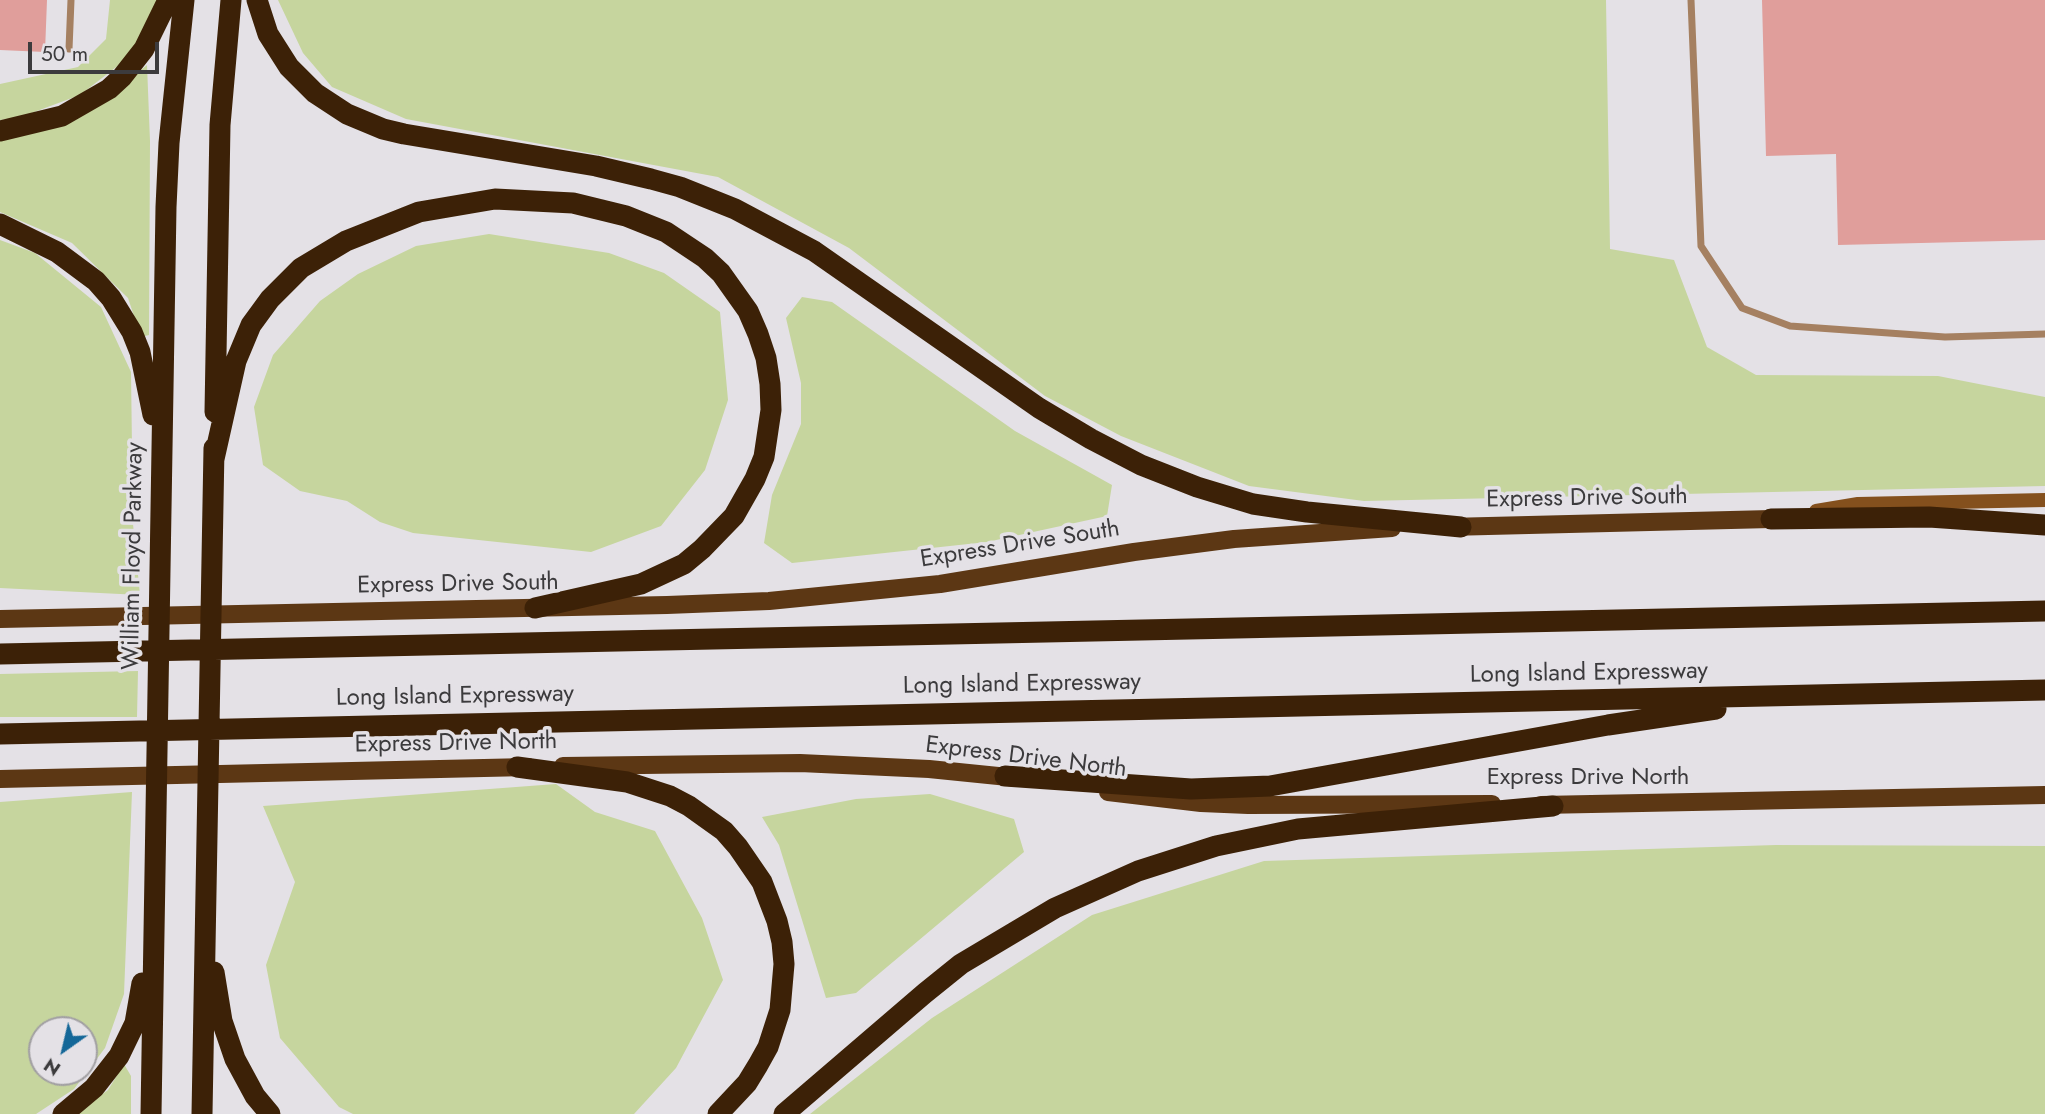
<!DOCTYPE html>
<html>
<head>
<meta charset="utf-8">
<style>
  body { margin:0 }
  #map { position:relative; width:2045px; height:1114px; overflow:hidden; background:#e4e1e6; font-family:Jost,sans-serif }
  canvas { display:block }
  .north { position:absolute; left:28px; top:1016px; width:70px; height:70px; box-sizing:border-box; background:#e4e1e6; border:2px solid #a19fa2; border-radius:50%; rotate:214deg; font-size:19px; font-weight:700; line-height:28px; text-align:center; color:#3c3b3d }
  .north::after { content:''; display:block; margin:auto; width:24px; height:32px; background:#146798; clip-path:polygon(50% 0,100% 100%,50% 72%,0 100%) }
  .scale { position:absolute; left:28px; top:42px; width:131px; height:32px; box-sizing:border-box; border:4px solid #3c3b3d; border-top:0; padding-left:9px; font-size:21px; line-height:24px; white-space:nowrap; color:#3c3b3d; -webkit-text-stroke:5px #e4e1e6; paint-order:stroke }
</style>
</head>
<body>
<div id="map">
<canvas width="2045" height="1114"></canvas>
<div class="north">N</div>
<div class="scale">50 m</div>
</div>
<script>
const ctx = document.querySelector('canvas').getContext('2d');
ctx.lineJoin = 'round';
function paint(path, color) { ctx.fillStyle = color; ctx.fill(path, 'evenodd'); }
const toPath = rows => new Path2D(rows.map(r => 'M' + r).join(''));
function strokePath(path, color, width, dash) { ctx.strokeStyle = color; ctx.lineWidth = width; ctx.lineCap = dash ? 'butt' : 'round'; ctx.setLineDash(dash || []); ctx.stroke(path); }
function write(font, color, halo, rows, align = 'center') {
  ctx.font = font + ' Jost,sans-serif'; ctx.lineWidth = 7; ctx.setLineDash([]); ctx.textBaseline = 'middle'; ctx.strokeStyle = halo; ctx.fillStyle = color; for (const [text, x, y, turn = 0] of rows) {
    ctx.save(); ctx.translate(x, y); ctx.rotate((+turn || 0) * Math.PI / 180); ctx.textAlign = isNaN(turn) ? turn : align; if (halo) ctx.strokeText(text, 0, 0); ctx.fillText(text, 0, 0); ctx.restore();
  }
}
paint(toPath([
  [110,0,157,0,149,24,124,61,80,95,18,118,0,120,0,84,78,67,106,39],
  [278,0,1606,0,1610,249,1674,260,1707,347,1756,375,1938,376,2045,397,2045,486,1364,501,1249,486,1121,436,1045,396,849,248,718,177,406,119,332,87,303,53],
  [147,65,150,141,149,335,141,337,128,298,72,243,0,212,0,137,101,103],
  [489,234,609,253,664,273,720,312,728,400,705,470,661,526,591,552,413,533,380,522,347,501,300,491,263,465,254,407,273,355,320,301,358,274,416,246],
  [0,240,35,253,101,307,131,372,133,524,140,595,0,588],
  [802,297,832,302,1015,431,1112,485,1107,516,987,542,792,563,764,543,772,495,801,424,801,383,786,318],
  [138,671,137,717,0,717,0,674],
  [556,784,595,812,655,831,702,918,723,980,676,1068,634,1114,353,1114,339,1107,280,1038,266,965,295,882,263,806],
  [132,792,124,994,105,1048,74,1089,36,1114,0,1114,0,802],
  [42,1030,84,1030,84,1072,42,1072],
  [930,794,1014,819,1024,852,856,993,826,998,779,845,762,817,856,799],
  [1776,845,2045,846,2045,1114,810,1114,932,1018,1092,915,1264,861],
  [124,1064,131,1076,131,1114,75,1114,108,1090]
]), '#c6d59e');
paint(toPath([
  [0,0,47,0,45,52,0,50],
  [1762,0,2045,0,2045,240,1838,245,1836,154,1766,156]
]), '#e09e9b');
strokePath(toPath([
  [1691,0,1701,246,1742,308,1790,326,1945,337,2045,334],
  [69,49,71,0]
]), '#a58061', 7);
strokePath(toPath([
  [1816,511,1858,504,2045,500]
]), '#84501d', 14);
strokePath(toPath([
  [1448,527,1771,519],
  [0,619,667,605,769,601,940,584,1134,552,1234,539,1392,528],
  [563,766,800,763,929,769,1018,778],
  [0,779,528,767],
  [1108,792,1201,803,1248,805,1492,804],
  [1541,805,2045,795]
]), '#5c3714', 18);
strokePath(toPath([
  [257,0,268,34,289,67,315,93,347,114,383,129,404,134,596,166,651,179,680,187,735,209,814,251,1039,408,1091,439,1141,465,1197,487,1253,504,1307,512,1461,527],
  [0,131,62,116,109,89,122,77,144,49,168,0],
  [0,224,57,252,96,281,111,298,132,332,140,352,153,415],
  [215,412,220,125,231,0],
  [214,459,236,361,251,325,270,299,301,268,346,241,419,212,495,199,573,203,626,216,666,232,705,258,721,273,748,311,758,334,766,358,770,384,771,410,764,457,755,479,734,516,702,549,684,564,641,584,535,608],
  [1771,519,1929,517,2045,525],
  [0,654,2045,611],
  [0,734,2045,690],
  [517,767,627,782,670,796,689,806,724,831,738,847,762,882,777,921,782,942,784,964,780,1010,768,1047,758,1065,747,1083,718,1114],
  [1005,776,1191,789,1270,786,1608,725,1716,709],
  [214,972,222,1021,235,1059,255,1096,270,1114],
  [63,1114,94,1088,119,1056,135,1023,142,983],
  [151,1114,166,207,169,143,184,0],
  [202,1114,214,448],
  [784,1114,925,993,961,964,1055,908,1138,871,1216,846,1298,829,1553,806]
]), '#3c2107', 21);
write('24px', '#3c3b3d', '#e4e1e6', [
  ["Express Drive South",1587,499,-1],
  ["Express Drive South",1020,545,-9],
  ["William Floyd Parkway",134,556,-89],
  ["Express Drive South",458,585,-1],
  ["Long Island Expressway",1589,674,-1],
  ["Long Island Expressway",1022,685,-1],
  ["Long Island Expressway",455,697,-1],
  ["Express Drive North",456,744,-1],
  ["Express Drive North",1026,758,7],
  ["Express Drive North",1588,778]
]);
</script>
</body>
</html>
